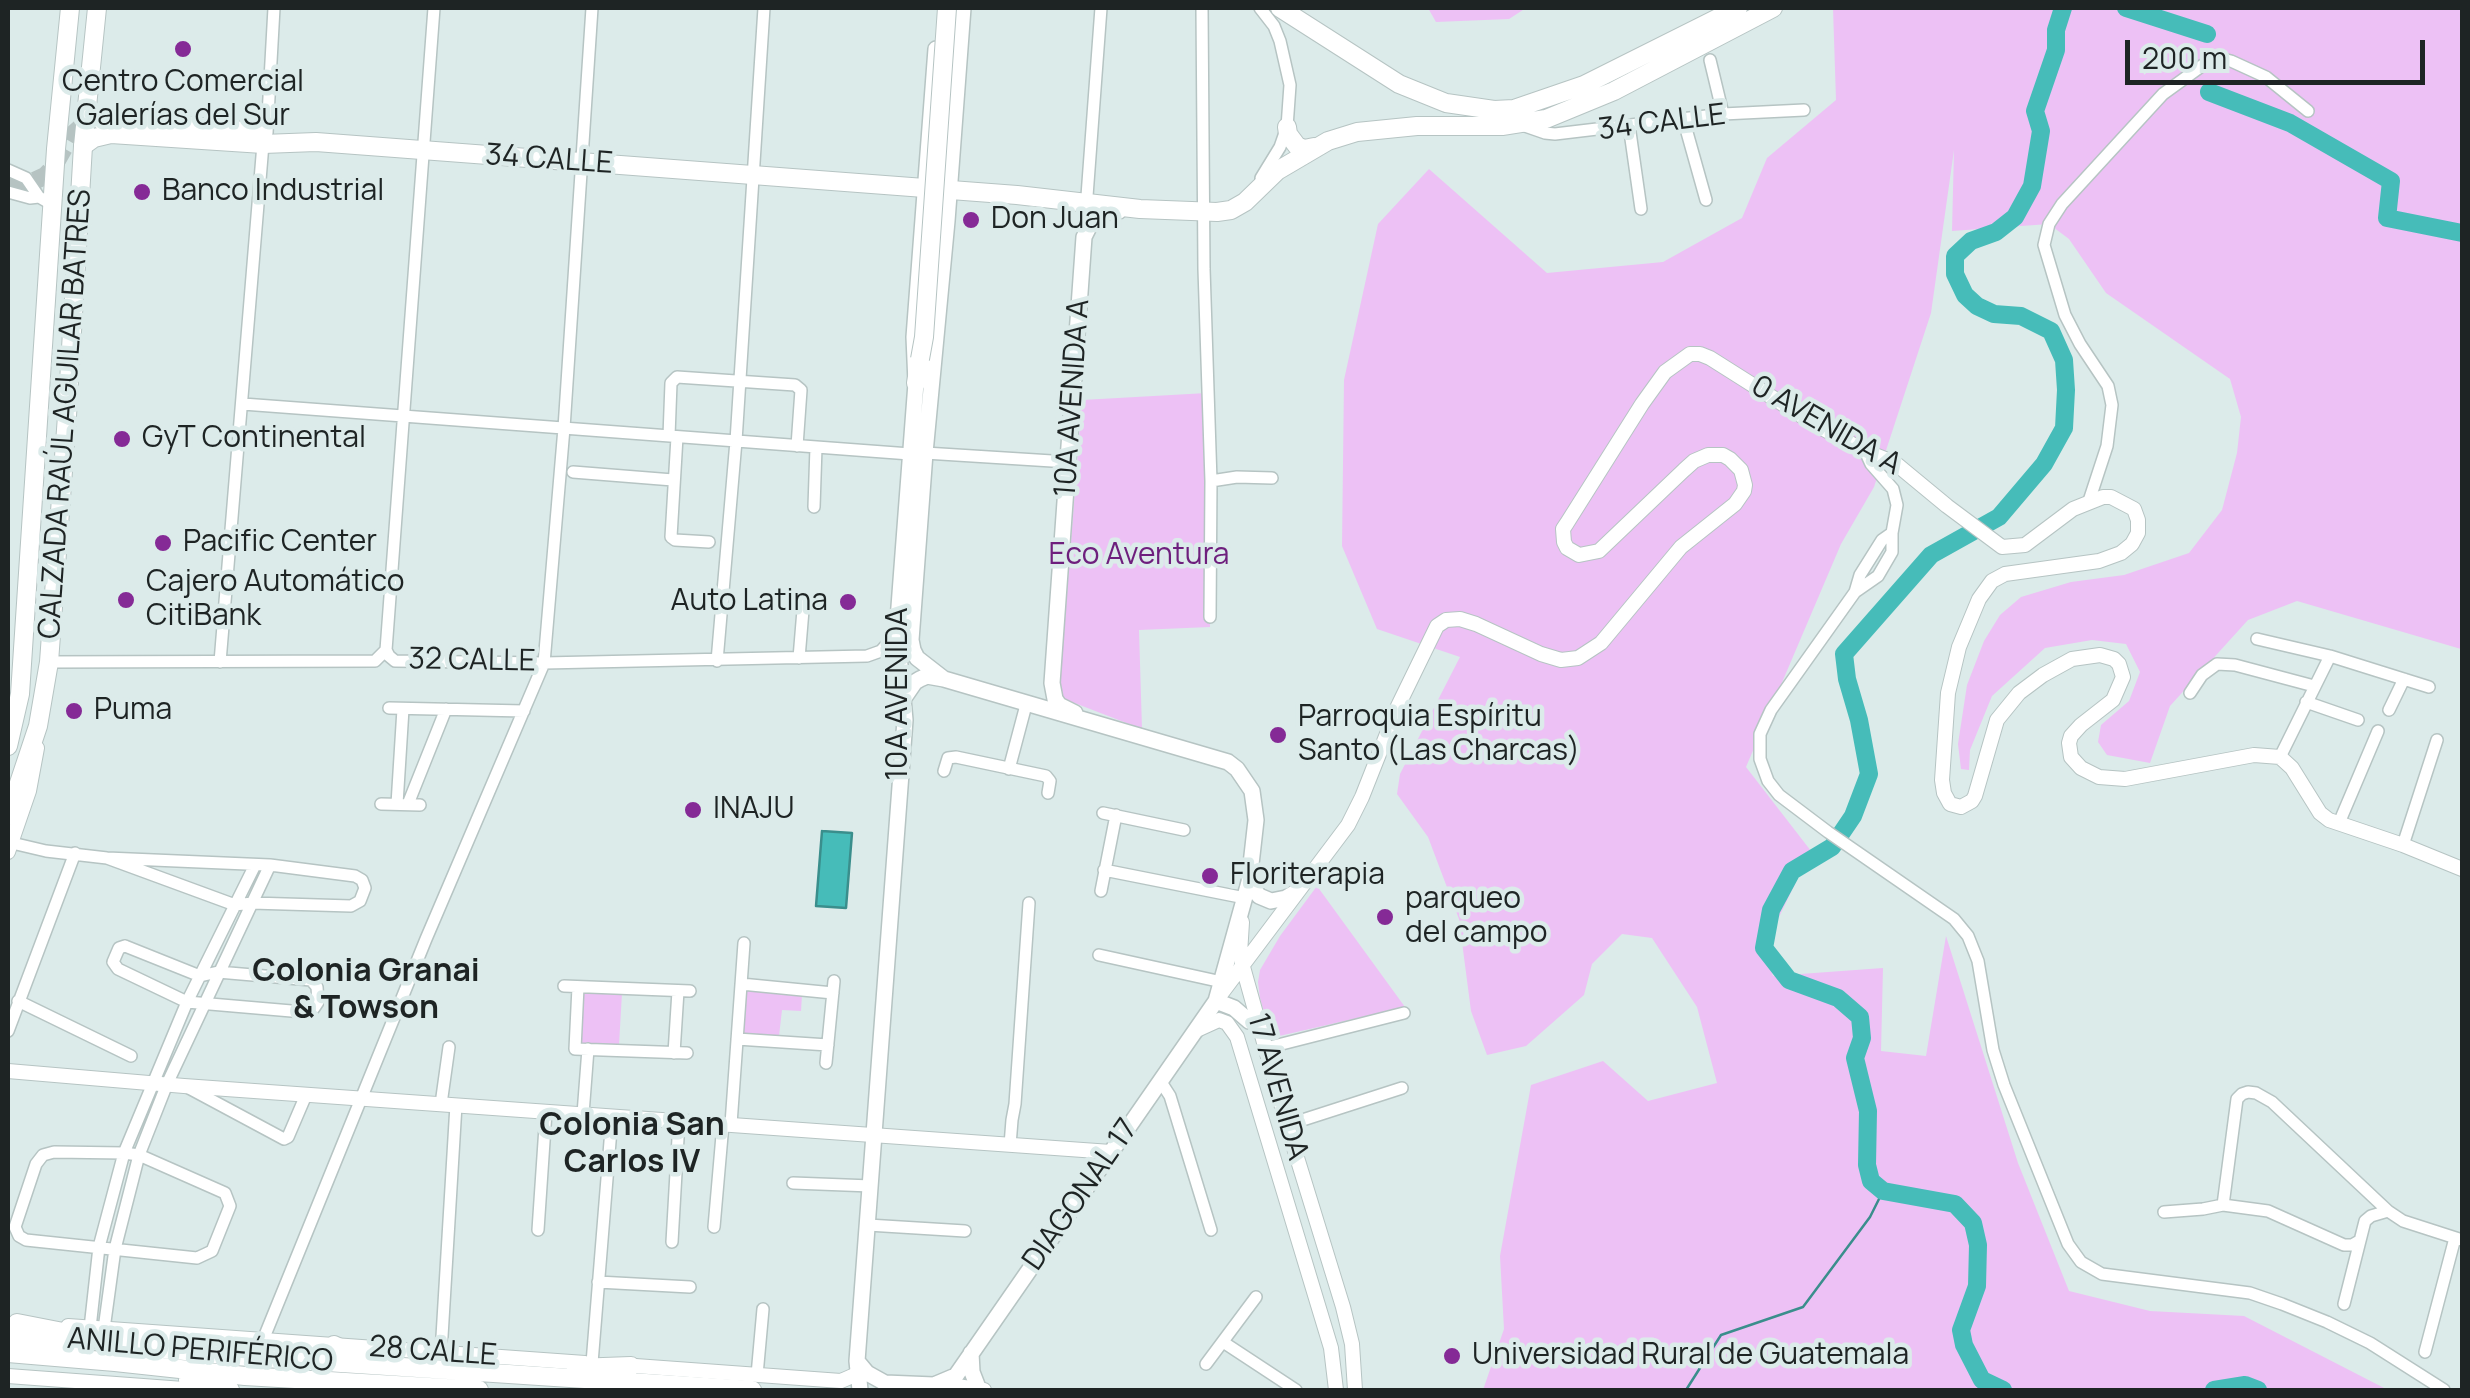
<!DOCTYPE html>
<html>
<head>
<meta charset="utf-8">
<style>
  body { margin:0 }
  #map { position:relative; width:2470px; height:1398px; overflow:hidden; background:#dcebea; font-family:Manrope,sans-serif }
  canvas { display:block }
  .frame { position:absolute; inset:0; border:10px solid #1e2424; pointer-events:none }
  .scale { position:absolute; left:2125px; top:40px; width:300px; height:45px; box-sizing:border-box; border:5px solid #1e2424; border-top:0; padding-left:12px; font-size:30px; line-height:35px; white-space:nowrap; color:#1e2424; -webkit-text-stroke:8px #dcebea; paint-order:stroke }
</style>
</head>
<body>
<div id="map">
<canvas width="2470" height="1398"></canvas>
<div class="frame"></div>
<div class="scale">200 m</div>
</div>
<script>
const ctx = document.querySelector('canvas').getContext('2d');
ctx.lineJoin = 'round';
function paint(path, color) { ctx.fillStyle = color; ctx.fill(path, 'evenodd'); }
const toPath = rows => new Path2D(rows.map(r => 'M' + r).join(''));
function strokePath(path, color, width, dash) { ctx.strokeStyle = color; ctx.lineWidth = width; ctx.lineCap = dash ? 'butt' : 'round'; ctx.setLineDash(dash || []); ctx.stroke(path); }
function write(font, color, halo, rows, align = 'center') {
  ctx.font = font + ' Manrope,sans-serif'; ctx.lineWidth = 9; ctx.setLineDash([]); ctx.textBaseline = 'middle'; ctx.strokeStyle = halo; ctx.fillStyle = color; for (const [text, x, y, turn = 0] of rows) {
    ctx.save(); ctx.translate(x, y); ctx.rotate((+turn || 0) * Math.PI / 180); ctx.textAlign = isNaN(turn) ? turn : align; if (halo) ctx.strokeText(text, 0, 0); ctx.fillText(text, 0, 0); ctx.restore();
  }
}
paint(toPath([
  [1428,8,1526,8,1509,19,1436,22],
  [1833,8,2462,8,2462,662,2461,649,2297,601,2248,620,2170,706,2150,763,2107,755,2098,742,2101,725,2129,701,2140,672,2126,644,2092,640,2045,648,1992,696,1970,750,1969,770,1961,769,1958,744,1967,685,1984,641,2000,615,2021,597,2071,582,2124,575,2189,553,2222,510,2237,453,2241,417,2230,379,2106,293,2069,239,2049,224,1952,231,1954,150,1931,313,1874,487,1841,544,1746,767,1811,851,1764,948,1773,976,1883,968,1881,1051,1926,1056,1946,936,2018,1163,2069,1291,2150,1311,2244,1316,2388,1390,1483,1390,1504,1329,1500,1256,1531,1085,1603,1061,1648,1101,1717,1083,1697,1007,1652,938,1622,934,1592,964,1584,995,1526,1046,1487,1055,1471,1011,1459,919,1428,837,1397,794,1400,774,1460,657,1377,629,1342,546,1344,380,1378,224,1429,169,1547,273,1663,262,1742,218,1767,158,1836,100],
  [1207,393,1210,627,1139,630,1142,729,1059,697,1082,400],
  [1317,886,1405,1007,1275,1037,1267,1023,1260,998,1258,982,1260,970,1280,936],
  [746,991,802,995,801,1011,782,1010,779,1036,743,1034],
  [583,992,622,993,619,1045,580,1043]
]), '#edc1f5');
const water = toPath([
  [822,831,852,833,846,908,816,906,822,831]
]);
paint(water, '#46bcb9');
strokePath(water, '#3a8e8c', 2.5);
strokePath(toPath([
  [1686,1390,1721,1335,1803,1307,1870,1217,1883,1191]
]), '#3a8e8c', 2.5);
strokePath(toPath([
  [2126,8,2207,34],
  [2209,92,2290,123,2391,181,2387,218,2462,233],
  [2003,1390,1982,1380,1964,1345,1961,1330,1977,1286,1978,1245,1973,1223,1955,1204,1883,1191,1871,1181,1867,1165,1868,1111,1855,1058,1862,1038,1860,1017,1838,998,1789,980,1764,948,1771,910,1792,871,1832,847,1853,816,1869,774,1859,720,1847,679,1844,654,1931,555,1999,517,2044,464,2064,428,2066,390,2064,360,2051,331,2021,316,1994,314,1977,306,1965,295,1955,274,1955,256,1971,241,1996,232,2015,217,2032,186,2041,131,2035,111,2056,50,2056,30,2063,8],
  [2214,1390,2245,1385,2258,1390]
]), '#46bcb9', 18);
strokePath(toPath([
  [8,184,34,181,45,176,52,169,71,136,80,128,95,123]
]), '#b6c3c2', 18, [18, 9]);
const minor = toPath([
  [1202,8,1204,269,1211,481,1210,617],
  [1260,8,1274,26,1280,41,1290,85,1287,127,1280,147,1261,178],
  [1710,60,1723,114],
  [1683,118,1706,200],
  [1522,125,1545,133,1555,134,1723,114,1804,110],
  [1629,125,1641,209],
  [267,133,274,8],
  [8,170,26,178,39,197,53,205],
  [8,192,30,198,39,197],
  [1087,196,1101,8],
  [243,404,910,454],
  [669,436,671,383,677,377,795,385,801,390,797,446],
  [677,437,671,537,675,540,709,542],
  [1865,451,1871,464,1893,489,1897,505,1892,533,1892,552,1878,576,1855,592,1771,710,1760,734,1760,759,1768,781,1779,795,1828,832,1954,919,1968,936,1978,961,1993,1050,2004,1085,2068,1244,2081,1262,2102,1274,2250,1293,2282,1304,2327,1322,2370,1343,2444,1390],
  [925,453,1068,462],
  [573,472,673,480],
  [1211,481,1237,477,1272,478],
  [2089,501,2107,446,2112,405,2108,386,2080,344,2065,315,2044,245,2049,224,2062,204,2163,94,2214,57,2231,61,2266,77,2308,111],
  [814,507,816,447],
  [1855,592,1860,575,1882,540,1892,533],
  [2257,639,2330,656,2429,687],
  [386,650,434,8],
  [386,650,389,656,395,661,544,663,867,656,881,651,897,633],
  [799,658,804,598],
  [717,661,736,441,764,8],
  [49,662,375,661,386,650],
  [220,662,263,144],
  [2190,693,2202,675,2217,664,2235,665,2314,686],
  [2306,702,2358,720],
  [389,708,524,711],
  [2389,710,2404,679],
  [2280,757,2330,656],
  [1009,769,1026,705],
  [944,771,948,758,956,757,1046,776,1050,781,1048,793],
  [381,804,420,805],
  [397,804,403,709],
  [408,804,446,709],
  [1103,813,1184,830],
  [2339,823,2378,731],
  [12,843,46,851,107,858,270,865,355,876,362,880,365,888,360,901,351,906,252,903,235,905,107,858],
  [2403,845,2437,740],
  [1104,870,1245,898],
  [1101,891,1116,815],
  [125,946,200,976,218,972,311,980,317,987,318,1002,314,1008,303,1012,187,1002,118,969,113,962,119,948,125,946],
  [1099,955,1222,982],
  [741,984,833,993],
  [564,986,690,991],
  [578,987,575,1049,687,1053],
  [18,1001,131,1056],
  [8,1031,75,853],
  [737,1039,828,1045],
  [1266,1048,1404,1013],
  [674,1053,678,991],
  [826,1063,834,981],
  [1161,1082,1170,1096,1211,1230],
  [187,1087,284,1139,288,1137,306,1095],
  [441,1104,449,1047],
  [583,1114,588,1049],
  [731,1124,744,943],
  [1287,1125,1402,1088],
  [1010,1145,1012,1120,1015,1104,1029,903],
  [54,1152,124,1153,139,1155,225,1193,230,1206,212,1251,197,1258,26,1240,19,1236,15,1227,36,1164,43,1155,54,1152],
  [793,1183,871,1186],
  [2223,1205,2237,1099,2242,1094,2248,1092,2256,1093,2272,1102,2388,1211,2403,1221,2462,1240],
  [2164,1212,2203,1209,2223,1205,2268,1211,2344,1245,2352,1245,2359,1241],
  [868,1225,965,1231],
  [714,1227,723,1124],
  [538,1230,546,1112],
  [672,1242,679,1121],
  [598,1282,690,1287],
  [2344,1304,2365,1221,2371,1216,2388,1211],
  [90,1328,99,1247,124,1153,187,1002,255,865],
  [104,1329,115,1249,139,1155,167,1084,270,865],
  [1223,1342,1296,1390],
  [2425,1352,2455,1238],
  [441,1353,456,1105],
  [239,1355,263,1340,426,939,544,663,564,428,592,8],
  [592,1363,612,1117],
  [1206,1364,1256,1297],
  [757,1375,763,1309]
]);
const tertiary = toPath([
  [8,852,29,791,37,748],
  [1242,922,1240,954,1243,967,1287,1125,1343,1307,1352,1344,1355,1390],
  [1218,998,1348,825,1362,797,1398,706,1437,626,1446,620,1460,619,1476,624,1541,654,1561,660,1578,658,1601,643,1681,547,1735,504,1744,491,1745,485,1741,470,1730,459,1723,455,1708,455,1694,461,1684,470,1599,551,1579,555,1567,548,1564,542,1563,529,1567,523,1642,404,1665,372,1690,354,1700,354,1710,358,1816,425,1865,451,1895,463,1947,506,2002,547,2025,545,2073,509,2103,497,2111,497,2134,509,2138,520,2138,533,2132,544,2121,553,2099,561,2005,574,1992,581,1979,599,1959,647,1948,693,1942,780,1944,793,1950,804,1961,807,1972,801,1975,796,1997,720,2019,693,2043,675,2072,659,2100,655,2114,659,2119,664,2123,677,2113,700,2081,725,2071,736,2069,743,2071,757,2081,768,2099,777,2125,779,2254,755,2280,757,2292,768,2320,813,2329,820,2403,845,2462,869],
  [1197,1030,1219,1020,1227,1023,1237,1037,1331,1348,1336,1390],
  [8,1071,184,1086,1111,1152],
  [68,1326,585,1363],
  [622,1365,841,1381,857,1374],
  [8,1376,197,1390],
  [950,1385,984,1390]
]);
const secondary = toPath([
  [904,698,915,682,920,679,927,676,944,679],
  [1075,713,1059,705,1055,699,1052,683,1084,237,1093,219,1102,213,1119,211],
  [1249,882,1259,896,1271,901,1286,898,1296,892],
  [1216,1001,1234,1008,1249,1021],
  [971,1353,972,1372,979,1390],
  [857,1361,867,1373,885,1383,934,1385,953,1377],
  [860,1390,857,1361,905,720,897,633,916,383,914,337,936,49],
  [946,1390,1216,1001,1249,882,1256,820,1252,791,1237,769,1228,762,944,679,917,658,913,650,911,640,925,453,947,221,963,8]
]);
const primary = toPath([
  [1280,8,1399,84,1446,103,1494,110,1514,109,1584,85,1738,8],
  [102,121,127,120,255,132],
  [1287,127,1288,134,1297,146,1304,149,1314,147],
  [83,146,94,138,111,134,263,144,316,142,1017,195,1140,209,1217,212,1231,210,1245,202,1277,171,1328,141,1357,132,1417,126,1502,126,1546,119,1614,91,1773,8],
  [916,383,920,359],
  [8,1336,80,1342]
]);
const trunk = toPath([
  [8,746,20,694,56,149,70,8],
  [8,816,38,726,49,662,67,416,83,146,97,8],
  [17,1323,135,1346,235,1356,752,1390],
  [334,1345,365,1360],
  [8,1353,115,1362,245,1376,479,1390],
  [576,1368,631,1366],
  [188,1380,230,1390]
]);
strokePath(minor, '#b6c4c3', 14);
strokePath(tertiary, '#b6c4c3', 16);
strokePath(secondary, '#b6c4c3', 18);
strokePath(primary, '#b6c4c3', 20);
strokePath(trunk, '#b6c4c3', 20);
strokePath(minor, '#fff', 11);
strokePath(tertiary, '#fff', 14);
strokePath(secondary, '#fff', 15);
strokePath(primary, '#fff', 18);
strokePath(trunk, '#fff', 18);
const primaryBridge = toPath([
  [920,359,924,337,947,8]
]);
strokePath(primaryBridge, '#b6c4c3', 20, []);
strokePath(primaryBridge, '#fff', 18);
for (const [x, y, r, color] of [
  [183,49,10,"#852a96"],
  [142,192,10,"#852a96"],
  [971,220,10,"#852a96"],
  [122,439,10,"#852a96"],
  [163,543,10,"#852a96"],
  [126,600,10,"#852a96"],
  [848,602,10,"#852a96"],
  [74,711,10,"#852a96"],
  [1278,735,10,"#852a96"],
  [693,810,10,"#852a96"],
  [1210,876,10,"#852a96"],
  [1385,917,10,"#852a96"],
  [1452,1356,10,"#852a96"]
]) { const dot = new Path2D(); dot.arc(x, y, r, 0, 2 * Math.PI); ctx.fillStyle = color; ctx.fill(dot); strokePath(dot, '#dcebea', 4); }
write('30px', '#1e2424', '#dcebea', [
  ["Centro Comercial",183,83,"center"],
  ["Galerías del Sur",183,117,"center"],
  ["Banco Industrial",162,192],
  ["Don Juan",991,220],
  ["GyT Continental",142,439],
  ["Pacific Center",183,543],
  ["Cajero Automático",146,583],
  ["CitiBank",146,617],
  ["Auto Latina",828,602,"right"],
  ["Puma",94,711],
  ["Parroquia Espíritu",1298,718],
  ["Santo (Las Charcas)",1298,752],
  ["INAJU",713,810],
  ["Floriterapia",1230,876],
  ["parqueo",1405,900],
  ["del campo",1405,934],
  ["Universidad Rural de Guatemala",1472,1356]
], 'left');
write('30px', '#1e2424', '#dcebea', [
  ["34 CALLE",1662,123,-7],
  ["34 CALLE",549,160,4],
  ["10A AVENIDA A",1073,398,-86],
  ["CALZADA RAÚL AGUILAR BATRES",66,414,-86],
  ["0 AVENIDA A",1826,426,30],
  ["32 CALLE",472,661,1],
  ["10A AVENIDA",899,694,-90],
  ["17 AVENIDA",1277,1087,74],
  ["DIAGONAL 17",1081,1195,-55],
  ["ANILLO PERIFÉRICO",200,1351,5],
  ["28 CALLE",433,1352,4]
]);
write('30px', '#6e1f7d', '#dcebea', [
  ["Eco Aventura",1139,556]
]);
write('bold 32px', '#1e2424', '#dcebea', [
  ["Colonia Granai",366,972],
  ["& Towson",366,1009],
  ["Colonia San",632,1126],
  ["Carlos IV",632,1163]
]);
</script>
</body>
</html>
